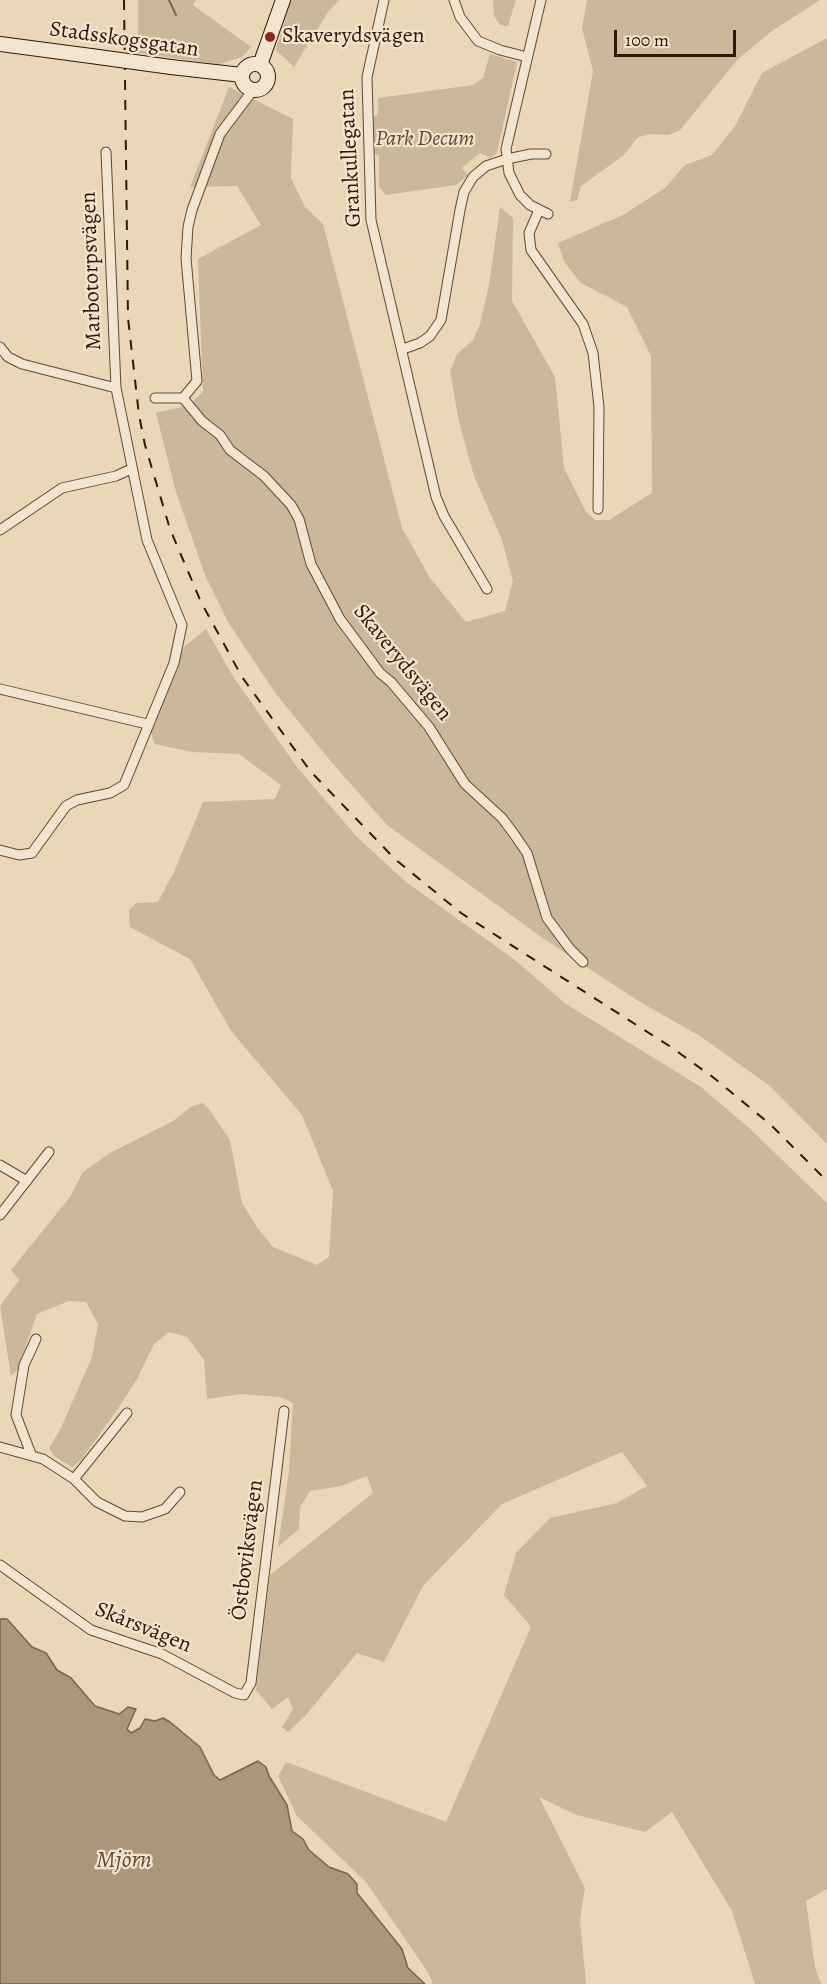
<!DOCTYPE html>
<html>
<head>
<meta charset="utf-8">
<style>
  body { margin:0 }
  #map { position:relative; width:827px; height:1984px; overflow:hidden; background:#ead7b7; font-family:Alegreya,serif }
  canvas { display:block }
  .scale { position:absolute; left:614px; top:30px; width:122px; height:27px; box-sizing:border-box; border:3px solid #311805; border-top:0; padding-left:8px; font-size:18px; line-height:21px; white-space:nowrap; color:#311805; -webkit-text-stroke:4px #f1e5d0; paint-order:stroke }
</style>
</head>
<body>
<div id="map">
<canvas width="827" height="1984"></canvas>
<div class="scale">100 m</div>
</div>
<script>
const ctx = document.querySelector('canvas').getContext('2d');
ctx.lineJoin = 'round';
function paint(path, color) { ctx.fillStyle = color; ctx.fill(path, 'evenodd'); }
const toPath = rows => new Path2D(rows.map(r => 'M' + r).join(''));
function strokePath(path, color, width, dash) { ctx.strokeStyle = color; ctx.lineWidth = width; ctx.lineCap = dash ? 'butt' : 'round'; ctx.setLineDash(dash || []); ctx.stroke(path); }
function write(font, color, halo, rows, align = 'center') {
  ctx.font = font + ' Alegreya,serif'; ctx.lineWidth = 4.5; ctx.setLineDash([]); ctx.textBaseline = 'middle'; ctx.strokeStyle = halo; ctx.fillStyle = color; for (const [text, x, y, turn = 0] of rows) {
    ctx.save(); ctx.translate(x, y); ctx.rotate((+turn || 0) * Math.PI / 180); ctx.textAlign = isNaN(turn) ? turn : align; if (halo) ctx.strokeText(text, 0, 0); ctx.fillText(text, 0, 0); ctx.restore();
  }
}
paint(toPath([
  [138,0,196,0,193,5,251,47,242,57,219,64,138,53],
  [291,0,339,0,328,12,294,67,276,50],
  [493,0,516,0,508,26,500,25,494,16],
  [587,0,820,0,772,31,738,59,680,130,669,135,648,134,637,138,624,155,581,186,577,200,570,202,593,71,582,28],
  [827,38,827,1144,770,1086,700,1036,640,1002,544,939,387,825,333,764,276,694,228,622,205,575,176,492,156,413,189,405,203,392,198,259,261,225,237,186,190,187,229,87,293,119,291,178,305,207,323,224,402,528,430,578,466,622,505,611,513,581,502,540,474,476,459,422,450,371,457,354,473,340,480,324,489,285,500,207,513,218,512,301,555,377,564,468,586,512,595,520,609,520,652,493,651,356,627,307,581,283,564,262,558,243,623,215,665,188,685,165,712,155,735,126,762,73],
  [490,54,517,62,497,153,490,158,480,153,462,168,468,175,456,185,386,195,379,187,379,155,372,153,372,116,378,115,378,98,473,85,483,78],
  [206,629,234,678,297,767,356,836,406,882,515,960,566,1004,701,1087,749,1128,827,1203,827,1889,806,1901,815,1967,821,1984,755,1984,732,1911,672,1812,645,1832,577,1815,539,1797,585,1888,580,1919,586,1984,433,1984,427,1971,366,1882,297,1816,278,1776,286,1762,446,1822,531,1627,504,1595,516,1553,550,1518,617,1503,647,1486,622,1452,502,1504,423,1586,384,1662,357,1653,305,1716,288,1732,282,1727,293,1709,288,1697,272,1709,256,1690,270,1575,373,1493,367,1476,341,1486,310,1491,300,1507,299,1529,278,1547,289,1471,293,1403,279,1397,241,1394,207,1399,204,1360,187,1337,169,1332,154,1344,137,1379,117,1410,81,1460,72,1467,54,1456,49,1448,60,1430,92,1357,98,1324,86,1302,69,1301,37,1314,18,1369,11,1376,0,1306,19,1280,11,1270,70,1197,83,1172,108,1154,173,1121,192,1106,203,1103,208,1108,230,1140,242,1203,257,1227,273,1247,317,1265,329,1257,333,1191,302,1115,231,1031,190,959,130,927,129,910,136,903,158,902,174,872,203,802,275,799,281,785,239,754,192,752,155,744,150,731,184,647]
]), '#cbb799');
const water = toPath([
  [0,1619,7,1619,32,1647,46,1653,57,1670,71,1678,95,1706,119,1714,128,1707,136,1709,127,1729,131,1733,140,1728,145,1719,155,1721,163,1718,170,1722,200,1747,214,1775,220,1780,258,1761,266,1767,269,1776,287,1805,292,1831,303,1839,309,1850,329,1867,348,1874,357,1884,357,1893,402,1949,408,1968,425,1984,0,1984,0,1619]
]);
paint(water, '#ab967a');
strokePath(water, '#7a644b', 1.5);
strokePath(toPath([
  [169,0,176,15]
]), '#7a644b', 2);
const street = toPath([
  [384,0,367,77,371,220,436,497,444,516,487,589],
  [454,0,460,17,478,41,500,50,527,57],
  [541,0,506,149,509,173,520,195,530,205,548,214],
  [106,152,116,388],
  [539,210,529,233,531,250,583,324,593,353,599,407,598,509],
  [0,347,8,357,22,364,116,388,147,540,182,625,174,663,124,785,110,793,77,800,66,806,32,853,19,855,0,850],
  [403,349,420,343,430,336,441,320,460,210,464,192,473,177,486,166,507,159,531,154,546,154],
  [155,398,183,398,197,381,186,258,188,227,192,210,220,134,253,90],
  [183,398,202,421,220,435,230,450,264,476,291,505,299,519,311,564,340,619,380,673,391,682,429,727,465,784,502,818,514,834,527,853,547,918,570,949,583,962],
  [0,530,62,488,116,476,131,469],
  [0,689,147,724],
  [0,1165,27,1181],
  [0,1215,49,1152],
  [0,1447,43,1459,74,1479,97,1502,125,1516,142,1517,165,1509,180,1492],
  [31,1454,16,1415,24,1365,36,1339],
  [74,1479,127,1413],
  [0,1565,91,1630,162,1654,235,1693,244,1695,251,1683,284,1411]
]);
const secondary = toPath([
  [0,44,91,56],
  '242 77a13 13 0 1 1 26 0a13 13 0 1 1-26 0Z',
  [260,65,283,0],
  [171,67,242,75]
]);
strokePath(street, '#5f4832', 11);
strokePath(secondary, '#311805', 16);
strokePath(street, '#f1e5d0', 9);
strokePath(secondary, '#f1e5d0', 14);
strokePath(toPath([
  [124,0,128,318,139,415,145,445,170,529,201,602,242,677,311,772,396,860,461,913,671,1047,714,1078,771,1125,827,1181]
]), '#311805', 2, [10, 10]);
const secondaryBridge = toPath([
  [91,56,171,67]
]);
strokePath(secondaryBridge, '#311805', 16, []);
strokePath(secondaryBridge, '#f1e5d0', 14);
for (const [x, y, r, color] of [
  [270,37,6,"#8f2418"]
]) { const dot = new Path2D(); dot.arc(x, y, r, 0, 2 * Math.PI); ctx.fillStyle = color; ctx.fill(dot); strokePath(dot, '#f1e5d0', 2); }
write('22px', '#311805', '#f1e5d0', [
  ["Skaverydsvägen",282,37]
], 'left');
write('22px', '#311805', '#f1e5d0', [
  ["Stadsskogsgatan",124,40,8],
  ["Grankullegatan",351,158,-93],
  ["Marbotorpsvägen",92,271,-92],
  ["Skaverydsvägen",402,663,51],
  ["Östboviksvägen",248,1550,-83],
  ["Skårsvägen",143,1628,22]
]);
write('italic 22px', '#5f4831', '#f1e5d0', [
  ["Park Decum",425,140]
]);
write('italic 24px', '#624a34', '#f1e5d0', [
  ["Mjörn",124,1861]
]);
</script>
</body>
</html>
